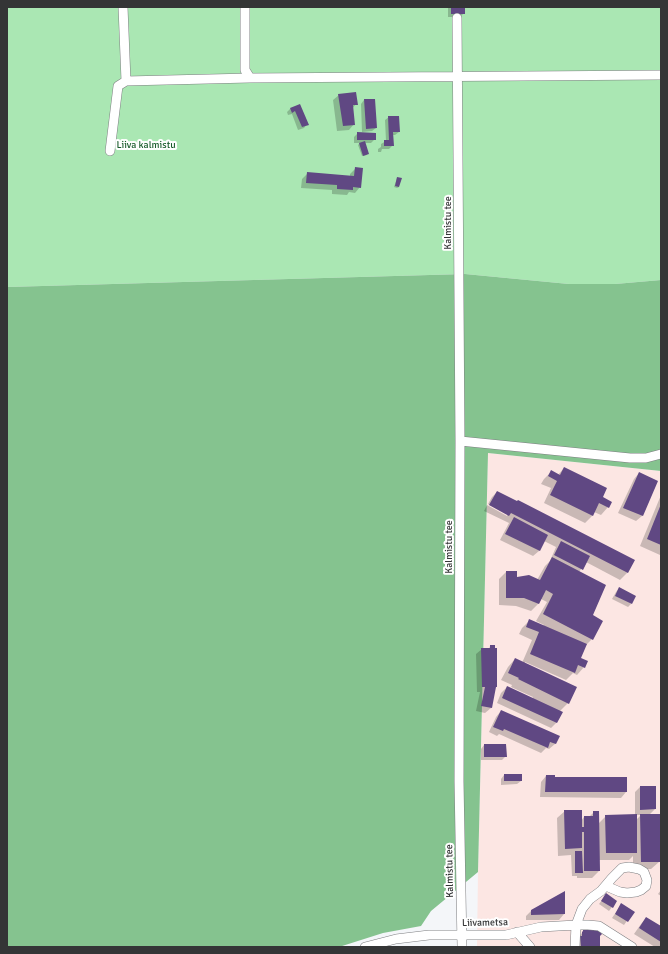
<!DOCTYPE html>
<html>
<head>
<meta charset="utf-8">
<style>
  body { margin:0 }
  #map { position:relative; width:668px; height:954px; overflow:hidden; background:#f4f6f9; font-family:Signika,sans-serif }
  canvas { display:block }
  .frame { position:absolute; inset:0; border:8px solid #343536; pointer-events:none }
</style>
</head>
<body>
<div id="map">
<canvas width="668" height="954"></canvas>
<div class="frame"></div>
</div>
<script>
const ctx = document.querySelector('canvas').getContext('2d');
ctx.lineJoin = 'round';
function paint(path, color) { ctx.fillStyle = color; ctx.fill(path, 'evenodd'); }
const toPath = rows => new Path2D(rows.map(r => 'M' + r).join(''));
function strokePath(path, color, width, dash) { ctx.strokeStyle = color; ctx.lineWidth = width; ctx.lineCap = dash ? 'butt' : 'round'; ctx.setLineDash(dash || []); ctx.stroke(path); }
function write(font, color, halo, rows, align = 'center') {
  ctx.font = font + ' Signika,sans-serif'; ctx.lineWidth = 4; ctx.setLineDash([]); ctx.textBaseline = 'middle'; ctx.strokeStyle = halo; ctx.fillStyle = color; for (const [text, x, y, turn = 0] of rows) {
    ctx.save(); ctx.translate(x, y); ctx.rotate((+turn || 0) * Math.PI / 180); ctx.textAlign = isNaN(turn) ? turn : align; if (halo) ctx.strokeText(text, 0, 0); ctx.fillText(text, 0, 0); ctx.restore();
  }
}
paint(toPath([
  [488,453,661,471,661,947,477,947,478,872]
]), '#fce6e3');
paint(toPath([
  [7,7,661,7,661,280,615,284,569,284,465,274,7,287]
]), '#aae7b3');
paint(toPath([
  [465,274,569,284,615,284,661,280,661,471,488,453,478,872,431,911,421,926,383,933,339,947,7,947,7,287]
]), '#85c38f');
paint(toPath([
  [448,7,464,7,464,13,460,17,448,17],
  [339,95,356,104,352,109,354,124,349,130,337,131,333,100],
  [364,100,374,100,376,128,372,131,362,132,361,104],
  [300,105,307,124,304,128,298,130,292,114,288,115,287,112,290,109],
  [389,117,399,132,395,135,392,135,393,145,389,149,382,149,381,152,378,152,378,149,381,147,381,144,386,141,385,120],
  [358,133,375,139,371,143,364,143,367,155,362,156,358,145,360,143,354,143,354,137],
  [356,168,360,187,355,193,349,192,347,195,332,194,332,190,301,188,302,179,308,173,350,177,350,174],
  [397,178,399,187,397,188,394,187],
  [564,468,601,498,608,507,601,515,594,512,592,516,585,523,544,503,551,488,541,484,544,479,551,472,558,475],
  [639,473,657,481,642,516,636,521,618,513,634,479],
  [497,492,628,572,620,580,586,562,579,572,592,615,592,639,585,646,580,658,584,667,577,675,573,673,566,680,525,662,525,664,568,703,560,711,557,722,551,728,497,703,501,693,507,687,532,699,533,697,511,687,512,685,501,680,508,667,515,659,522,663,532,640,519,634,522,628,529,621,543,626,544,625,536,621,547,602,541,599,538,604,531,611,516,606,499,605,499,579,506,572,516,578,537,580,545,566,550,561,556,547,544,541,539,551,533,556,500,540,509,523,484,511,487,505,507,516,507,514,488,504,492,497],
  [661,495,661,554,660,555,640,546],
  [619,588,631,604,628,607,612,599,616,592],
  [490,646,491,708,485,713,476,711,480,692,477,692,476,654,482,649,489,649],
  [501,711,558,736,555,744,549,749,546,748,541,753,499,734,497,736,489,732,496,717],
  [484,745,506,756,502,760,481,760,481,749],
  [504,775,521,775,521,781,517,784,501,785,501,779],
  [546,776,554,778,626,778,626,792,621,798,540,797,541,782],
  [640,787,655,809,649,815,661,815,661,846,659,846,659,862,651,869,633,869,633,856,629,860,599,860,599,871,592,878,577,878,577,876,572,876,571,855,558,856,557,818,565,811,581,821,584,817,589,817,594,812,599,823,606,816,635,815,635,792],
  [636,815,641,815,636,820],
  [661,890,661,896,658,894],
  [564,893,564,914,559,920,526,920,526,916,532,910],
  [606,895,612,907,609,911,599,904],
  [621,905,633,912,624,925,612,918],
  [646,918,661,928,661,947,655,947,634,934,641,924],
  [584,931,599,936,599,947,573,947,575,940]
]), '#0003');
paint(toPath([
  [451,7,465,7,465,14,451,14],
  [356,92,358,105,353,105,355,125,343,126,338,94],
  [364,99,375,99,377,128,366,129],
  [300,104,309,125,302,127,295,111,292,113,290,108],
  [388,116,399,116,400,132,393,132,394,146,384,146,384,140,389,140],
  [357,132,376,133,376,140,357,140],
  [365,141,369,154,363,156,359,143],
  [355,167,363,168,361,188,353,187,353,190,337,189,337,185,306,183,307,172,354,176],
  [397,177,402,178,399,187,395,186],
  [564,467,607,488,603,497,612,502,609,508,599,503,593,516,550,495,557,481,548,476,551,470,560,475],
  [639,472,658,481,643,516,623,508],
  [497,491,517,501,518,500,635,560,628,573,511,513,509,516,489,505],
  [661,504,661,545,647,539],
  [514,517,548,535,540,551,505,534],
  [561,541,590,556,583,570,554,555],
  [552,557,606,585,593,615,603,621,593,640,543,614,553,594,546,590,539,604,524,598,506,598,506,571,517,571,517,577,529,575,540,580],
  [619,587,636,596,632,604,615,596],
  [529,619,587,644,581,658,588,661,585,668,578,665,575,673,530,654,539,632,526,627],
  [490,645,495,645,495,648,497,648,497,687,496,687,492,708,481,706,485,687,482,687,481,648,490,648],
  [515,658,577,687,569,704,518,679,519,678,508,673],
  [507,686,563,712,557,723,502,698],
  [501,710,560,736,556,744,550,742,548,748,504,729,503,731,493,727],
  [484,744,506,744,507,757,484,757],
  [504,774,522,774,522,781,504,781],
  [546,775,555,775,555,777,627,777,627,792,545,792],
  [640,786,656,786,656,809,640,810],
  [564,810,582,810,582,827,584,827,584,816,593,816,593,811,599,811,600,871,584,871,584,832,582,832,582,848,565,849],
  [637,814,637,853,606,853,605,815],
  [640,814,661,814,660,862,641,862],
  [575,851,582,851,583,873,575,873],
  [565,891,565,914,531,915,531,910],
  [606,893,617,901,613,908,601,901],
  [621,903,635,912,628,922,615,914],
  [646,917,661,926,661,942,639,928],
  [598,929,602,934,600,936,600,947,581,947,580,936,582,936,582,932,583,931,583,930]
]), '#604883');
const minor = toPath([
  [123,7,126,81],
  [245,7,245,70,250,78],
  [457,18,460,441,459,781,462,947],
  [110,151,118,86,126,81,250,78,661,75],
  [460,441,630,458,646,458,661,454],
  [517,932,530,947],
  [365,947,396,939,429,935,506,935,541,927,576,925,582,909,590,899,601,891,612,878,622,868,629,867,639,869,644,872,647,880,646,886,641,890,636,892,627,893,620,892,606,886],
  [575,947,576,925,588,925,599,926,632,947]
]);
strokePath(minor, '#7d7e81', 10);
strokePath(minor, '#fff', 9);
write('10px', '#195c2b', '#fff', [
  ["Liiva kalmistu",146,145]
]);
write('10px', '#343536', '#fff', [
  ["Kalmistu tee",448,223,-90],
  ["Kalmistu tee",449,547,-90],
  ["Kalmistu tee",450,871,-91],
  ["Liivametsa",485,923,-1]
]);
</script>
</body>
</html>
